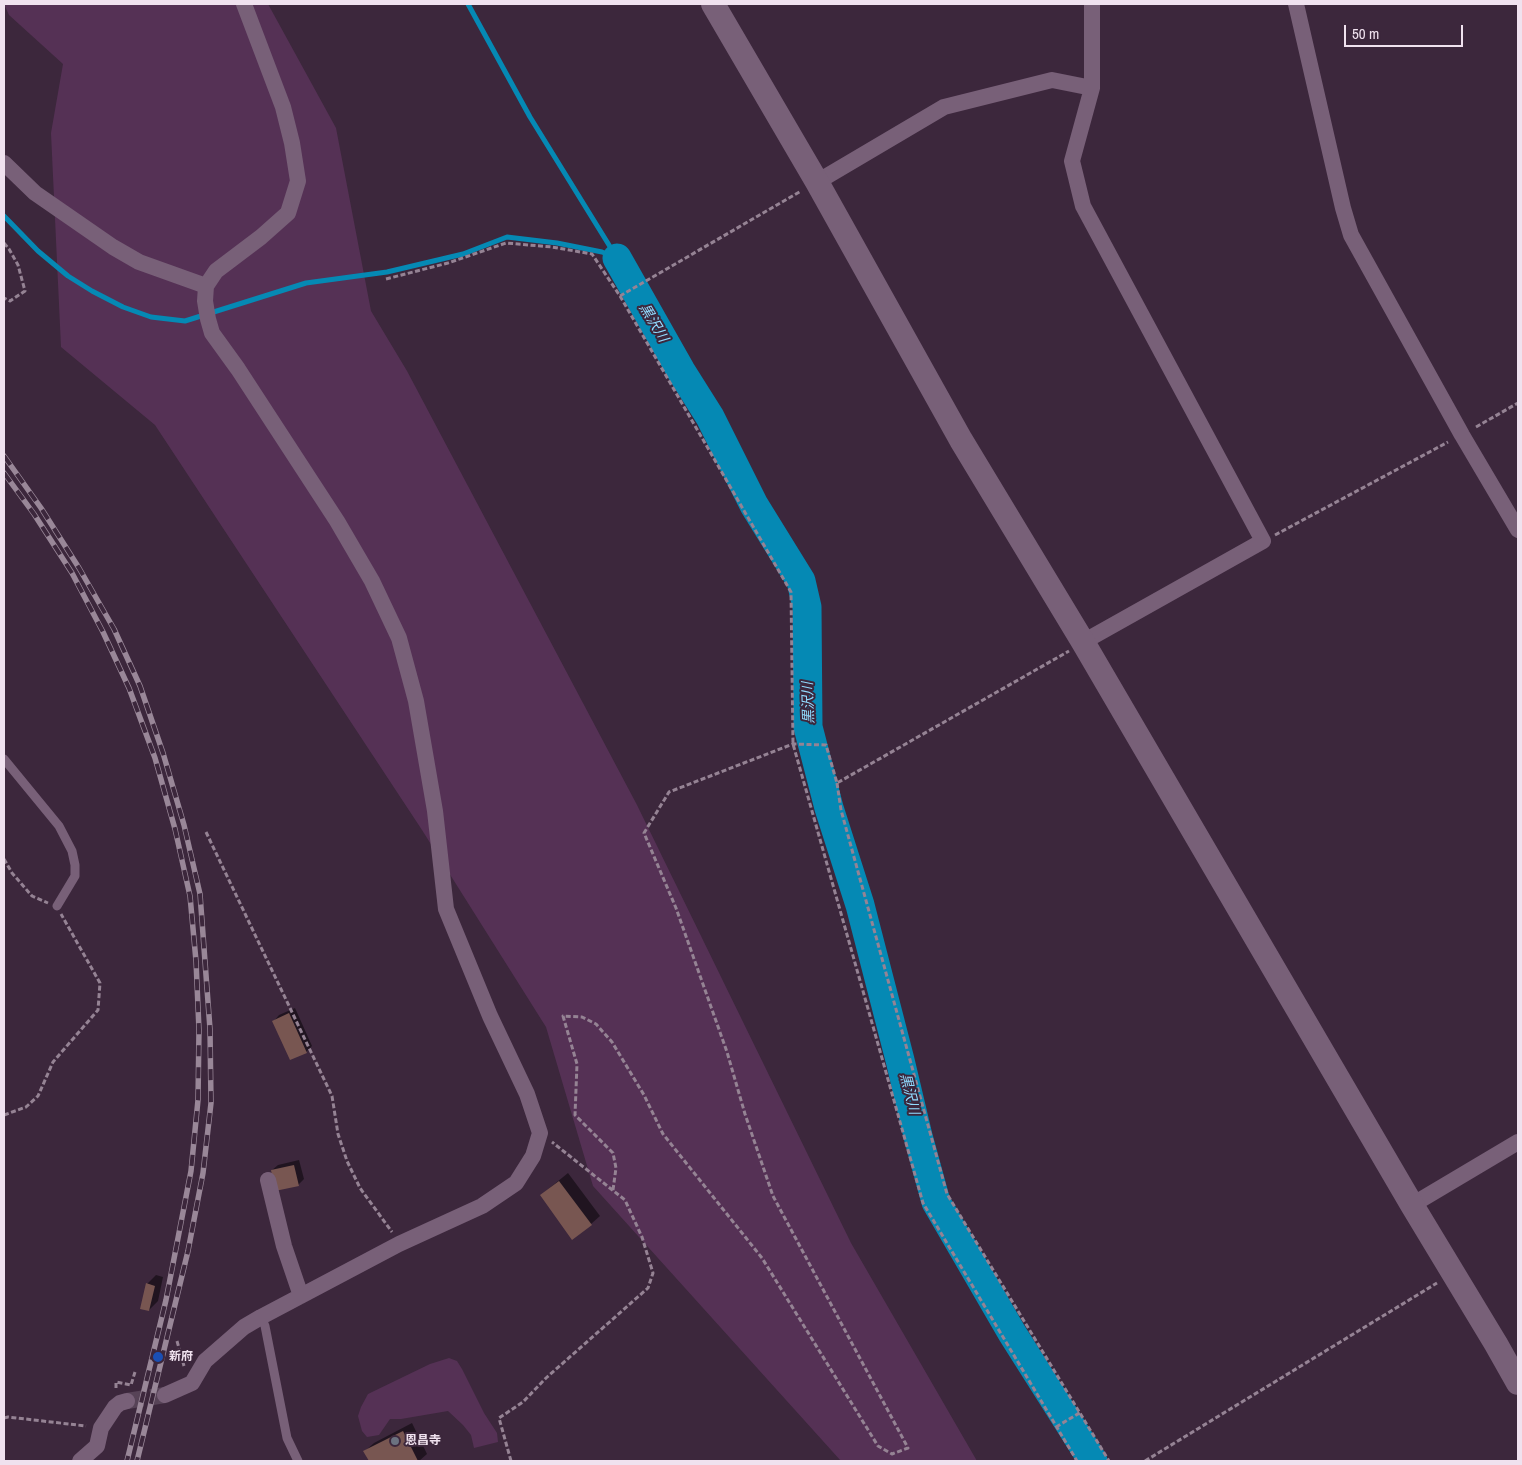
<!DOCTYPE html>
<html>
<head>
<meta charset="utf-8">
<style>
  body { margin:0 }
  #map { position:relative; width:1522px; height:1465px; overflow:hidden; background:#3c273c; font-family:"Archivo Narrow",sans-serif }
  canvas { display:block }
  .frame { position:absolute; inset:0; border:5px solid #f0e2ef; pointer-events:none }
  .scale { position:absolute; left:1344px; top:25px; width:119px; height:22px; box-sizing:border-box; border:2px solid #f0e2ef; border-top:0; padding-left:6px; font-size:15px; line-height:18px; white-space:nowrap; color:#f0e2ef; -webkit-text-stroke:4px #3c273c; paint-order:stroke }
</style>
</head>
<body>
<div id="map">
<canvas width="1522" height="1465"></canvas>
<div class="frame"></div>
<div class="scale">50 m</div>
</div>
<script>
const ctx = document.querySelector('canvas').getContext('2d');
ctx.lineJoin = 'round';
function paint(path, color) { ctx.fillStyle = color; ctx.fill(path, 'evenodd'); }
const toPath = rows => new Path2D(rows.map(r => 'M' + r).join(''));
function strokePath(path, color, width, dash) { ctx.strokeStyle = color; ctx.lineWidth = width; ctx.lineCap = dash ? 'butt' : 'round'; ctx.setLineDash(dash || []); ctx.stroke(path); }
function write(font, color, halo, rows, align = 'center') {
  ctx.font = font + ' "Archivo Narrow","Noto Sans JP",sans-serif'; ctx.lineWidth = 4; ctx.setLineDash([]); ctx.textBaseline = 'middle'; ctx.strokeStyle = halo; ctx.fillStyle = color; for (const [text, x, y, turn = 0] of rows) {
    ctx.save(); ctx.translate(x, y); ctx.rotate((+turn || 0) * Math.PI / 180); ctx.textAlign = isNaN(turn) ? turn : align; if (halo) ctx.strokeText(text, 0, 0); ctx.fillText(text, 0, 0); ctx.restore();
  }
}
paint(toPath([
  [4,4,268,4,336,128,371,311,407,371,637,805,851,1243,977,1461,841,1461,593,1186,546,1027,422,830,155,425,61,347,51,133,63,64,9,15],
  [449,1358,457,1361,462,1369,484,1413,497,1433,498,1442,474,1448,471,1435,463,1425,448,1411,401,1419,390,1419,379,1435,367,1437,362,1431,358,1416,361,1407,368,1394,430,1364]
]), '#553155');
paint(toPath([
  [295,1008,312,1046,306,1052,274,1021,279,1015],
  [299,1160,304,1179,298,1185,272,1170,278,1165],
  [568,1173,600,1216,591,1224,541,1195],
  [156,1275,163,1277,158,1301,149,1310,147,1284],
  [412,1423,427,1454,419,1461,370,1461,365,1451,374,1443]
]), '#0007');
strokePath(toPath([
  [468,4,530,117,617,258],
  [4,216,38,251,68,276,92,291,123,307,151,317,185,321,306,283,387,272,463,254,507,237,557,243,602,252,617,258]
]), '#0589b4', 5);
strokePath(toPath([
  [617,258,681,371,710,417,754,505,801,581,807,607,808,727,829,808,860,905,900,1060,918,1136,936,1202,1012,1333,1093,1461]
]), '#0589b4', 29);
paint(toPath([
  [289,1013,307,1053,290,1060,272,1021],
  [294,1165,299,1186,275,1191,271,1170],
  [559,1181,592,1225,572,1240,540,1195],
  [146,1283,155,1286,149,1311,140,1309],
  [403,1431,418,1461,369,1461,363,1451]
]), '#785651');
strokePath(toPath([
  [127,1401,165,1395]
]), '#574357', 16, [16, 8]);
strokePath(toPath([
  [4,243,9,249,18,265,25,291,10,301,4,298],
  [386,279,448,263,506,243,552,247,592,254,620,296,801,191],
  [620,296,791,592,793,744,923,1203,1077,1461],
  [1476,427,1518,403],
  [1275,535,1448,442],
  [837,783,841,810,947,1194,1109,1461],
  [206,832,332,1096,338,1134,347,1161,360,1188,392,1232],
  [4,859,12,873,32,896,48,903],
  [4,1115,26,1107,38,1096,53,1062,98,1010,100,983,61,914],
  [613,1190,616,1168,613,1153,575,1115,577,1064,563,1016,582,1017,596,1024,612,1042,644,1095,663,1134,762,1258,878,1446,892,1454,908,1448,773,1196,745,1114,727,1052,676,908,644,833,669,792,793,744,826,745,837,783,1069,651],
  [177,1341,184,1366],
  [116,1388,116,1382,131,1385,135,1372],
  [4,1418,8,1417,86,1426],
  [1056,1427,1081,1412],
  [511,1461,499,1418,523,1402,546,1378,648,1288,653,1273,642,1237,625,1200,552,1142],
  [1145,1461,1437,1283]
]), '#958394', 3, [5, 2.5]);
strokePath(toPath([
  [4,759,59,826,72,851,75,865,75,876,57,906],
  [261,1317,265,1326,287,1438,298,1461]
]), '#786078', 9);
strokePath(toPath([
  [1296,4,1343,208,1351,235,1462,435,1518,530],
  [4,163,35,193,113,247,139,262,206,286],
  [817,182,944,107,1052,80,1092,88],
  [1083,642,1263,541,1083,206,1072,161,1092,88,1092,4],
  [268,1180,284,1246,301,1296],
  [1412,1205,1518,1142],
  [165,1395,192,1383,205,1361,244,1327,261,1317,399,1244,482,1206,516,1183,533,1156,540,1133,527,1094,490,1016,446,909,435,811,416,701,399,638,372,581,337,521,238,369,212,333,208,319,205,301,206,286,216,271,261,237,288,213,298,181,292,143,283,107,244,4],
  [80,1461,97,1446,101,1428,115,1407,120,1403,127,1401]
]), '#786078', 16);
strokePath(toPath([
  [713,4,817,182,961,440,1083,642,1412,1205,1496,1344,1518,1383]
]), '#786078', 24);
const rail = toPath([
  [4,456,41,508,79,568,114,629,140,686,163,753,184,825,200,894,210,1029,211,1103,203,1173,188,1251,137,1461],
  [4,473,34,514,72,573,103,632,129,688,155,758,175,829,190,896,196,961,199,1030,198,1100,191,1171,166,1300,127,1461]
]);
strokePath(rail, '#998798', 5.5);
strokePath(rail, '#3c273c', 4, [11]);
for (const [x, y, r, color] of [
  [158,1357,6,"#1a4fb4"],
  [395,1441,5,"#6b7280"]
]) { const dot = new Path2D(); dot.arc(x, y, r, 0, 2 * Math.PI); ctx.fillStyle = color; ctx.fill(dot); strokePath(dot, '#3c273c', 2); }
write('bold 12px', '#f0e2ef', '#3c273c', [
  ["新府",169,1357],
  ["恩昌寺",405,1441]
], 'left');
write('italic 14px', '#92dcff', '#3c273c', [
  ["黒沢川",653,323,59],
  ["黒沢川",809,703,-92],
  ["黒沢川",909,1094,76]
]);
</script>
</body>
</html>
